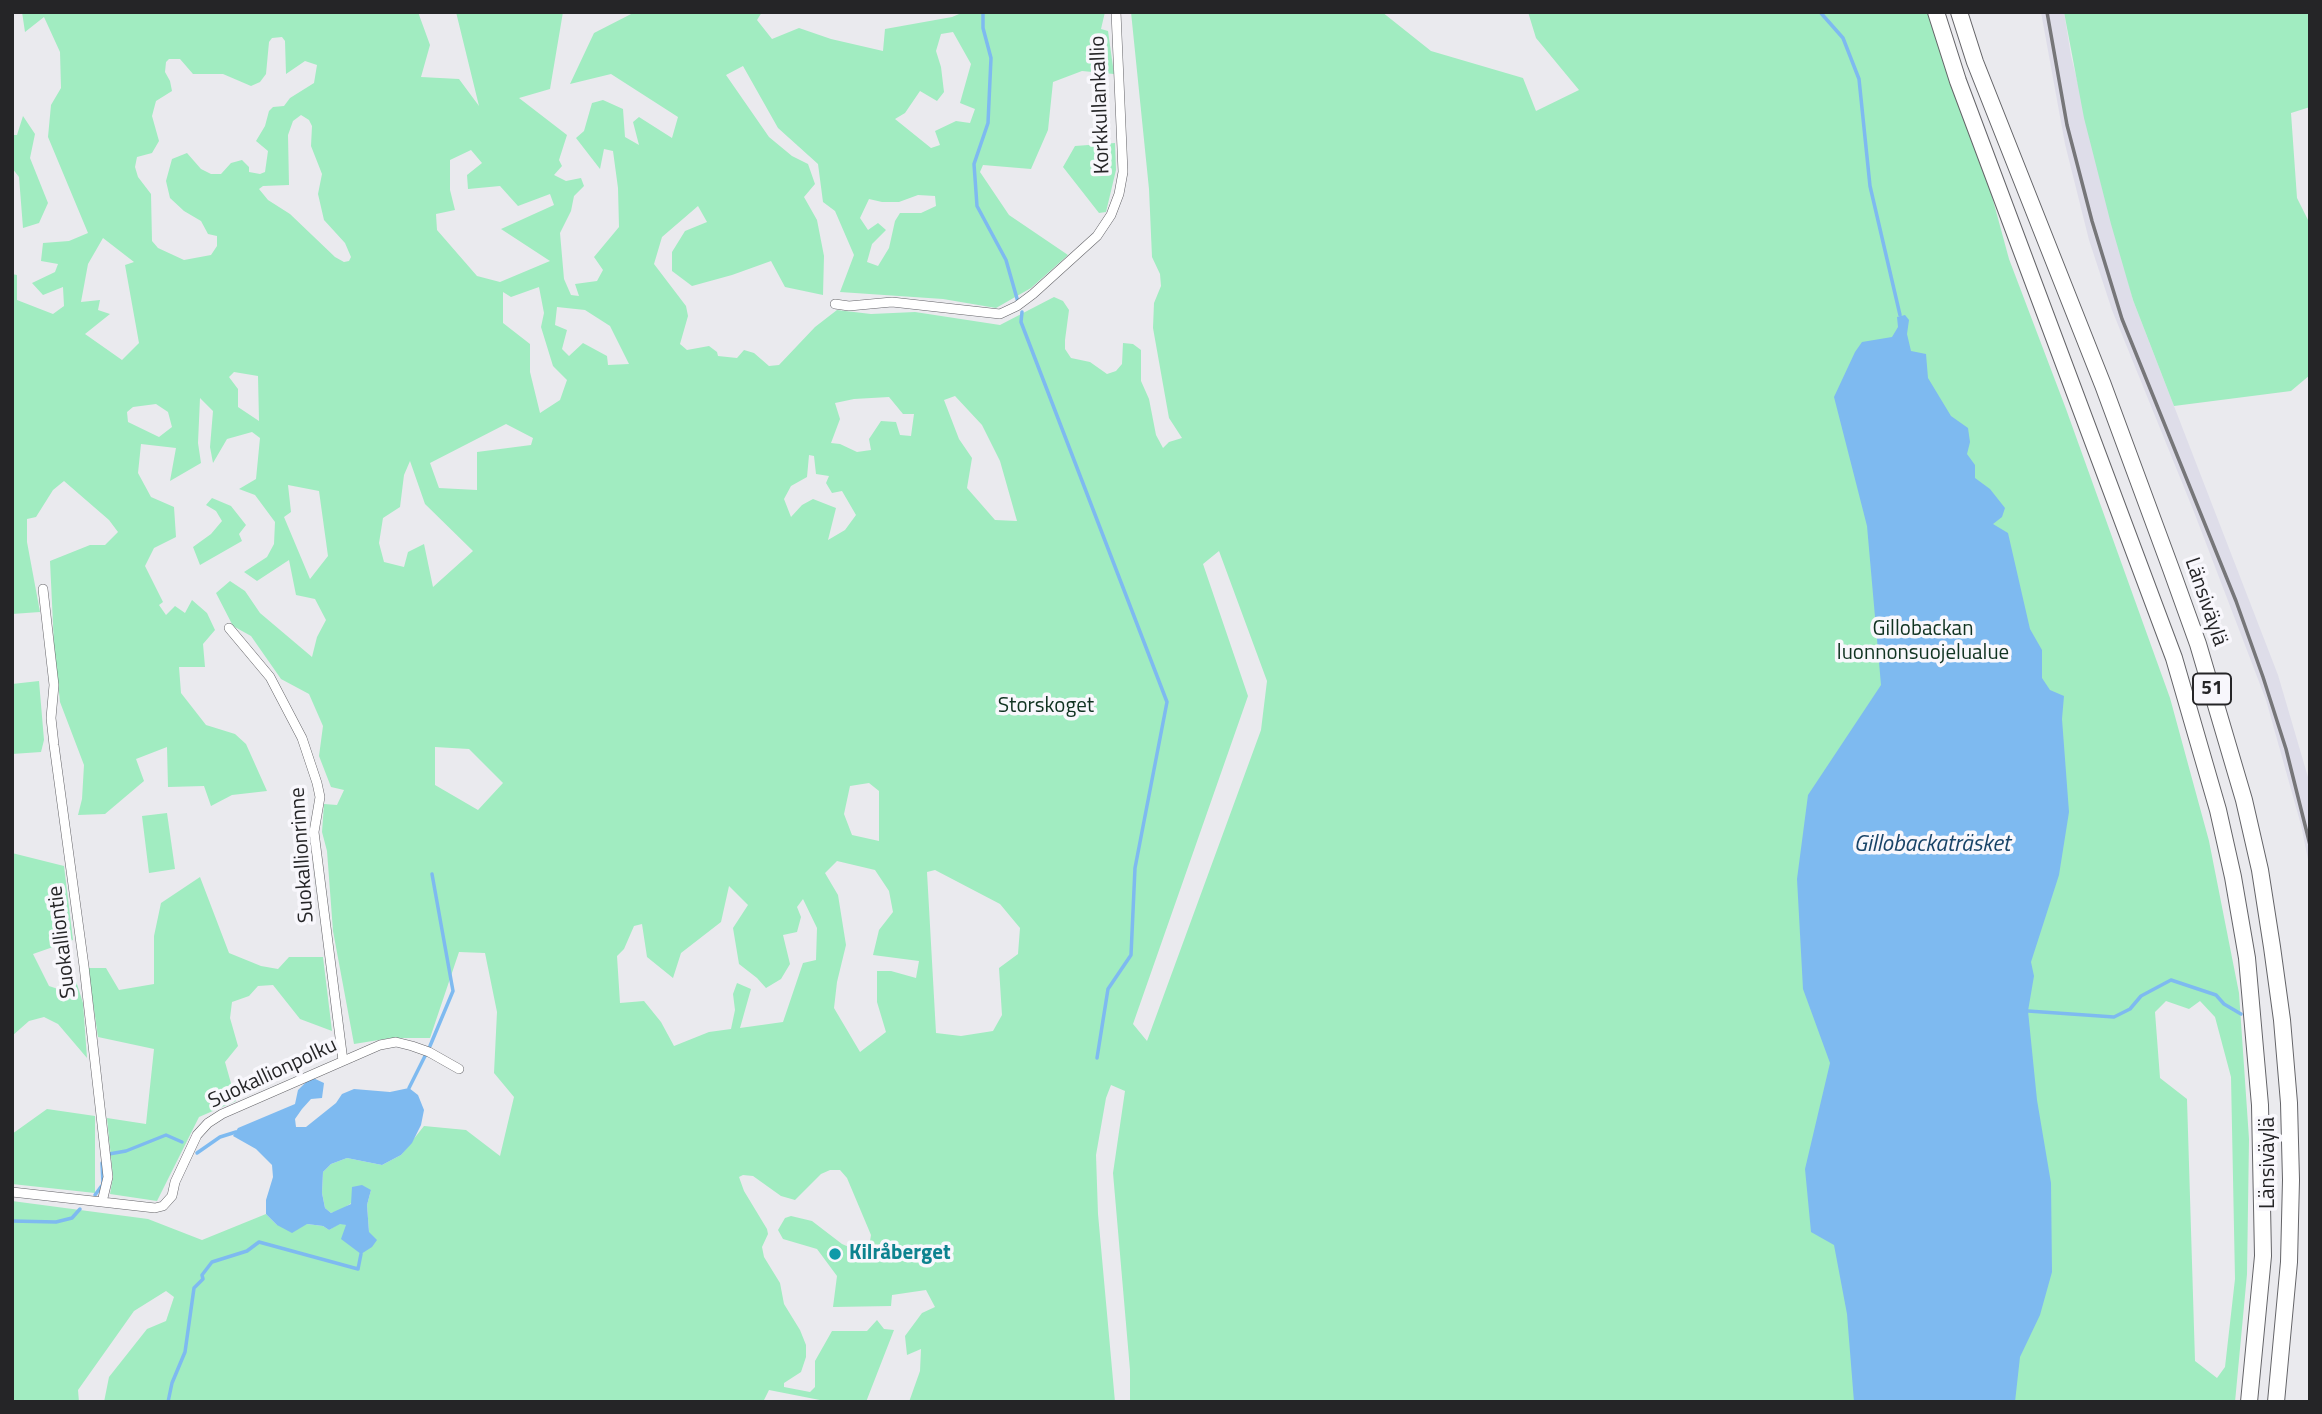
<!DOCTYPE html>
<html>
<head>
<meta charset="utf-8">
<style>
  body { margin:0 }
  #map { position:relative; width:2322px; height:1414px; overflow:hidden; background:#eaeaee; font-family:"Titillium Web",sans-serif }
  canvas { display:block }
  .frame { position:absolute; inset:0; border:14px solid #252527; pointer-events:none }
</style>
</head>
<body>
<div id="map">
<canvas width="2322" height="1414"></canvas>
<div class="frame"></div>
</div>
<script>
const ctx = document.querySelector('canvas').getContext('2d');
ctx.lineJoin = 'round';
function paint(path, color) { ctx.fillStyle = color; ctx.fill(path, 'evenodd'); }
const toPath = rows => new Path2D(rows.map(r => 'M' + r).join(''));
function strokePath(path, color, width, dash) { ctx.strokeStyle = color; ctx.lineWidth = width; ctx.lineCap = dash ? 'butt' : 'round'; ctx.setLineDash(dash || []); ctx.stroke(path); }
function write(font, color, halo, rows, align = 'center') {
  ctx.font = font + ' "Titillium Web",sans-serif'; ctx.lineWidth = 7; ctx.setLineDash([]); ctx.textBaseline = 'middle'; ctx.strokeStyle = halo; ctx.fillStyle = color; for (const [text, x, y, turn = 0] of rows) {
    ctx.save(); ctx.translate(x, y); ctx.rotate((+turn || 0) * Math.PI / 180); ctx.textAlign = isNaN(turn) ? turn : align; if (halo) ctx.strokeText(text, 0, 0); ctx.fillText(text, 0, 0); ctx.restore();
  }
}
paint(toPath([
  [2041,12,2064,12,2071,56,2133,300,2278,675,2310,784,2310,869,2301,825,2266,700,2194,512,2112,310,2089,240,2065,144]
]), '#dedde9');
paint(toPath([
  [22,12,418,12,430,45,421,77,459,79,479,106,456,12,563,12,550,89,519,98,567,135,559,160,562,166,554,175,566,181,581,178,584,186,574,196,571,211,560,233,564,279,571,295,579,296,575,284,597,281,603,270,594,257,619,227,618,188,613,151,604,149,600,169,576,138,584,131,592,103,603,100,623,109,625,137,639,145,633,122,639,117,672,138,678,117,611,74,570,84,594,33,635,12,762,12,757,20,772,39,799,28,831,39,883,51,885,29,952,17,964,12,1105,12,1101,29,1108,31,1114,74,1082,71,1053,82,1048,130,1031,169,983,165,980,172,1009,215,1068,255,1031,288,996,308,943,299,840,292,854,255,835,211,823,202,818,164,778,128,743,66,726,75,769,137,792,156,808,164,815,184,804,197,817,220,824,256,823,295,785,287,771,261,732,275,692,286,672,271,672,252,685,231,707,222,698,206,662,237,654,264,686,306,688,316,680,344,687,350,709,346,717,352,718,356,737,358,744,350,754,353,769,366,779,365,815,327,837,310,871,314,915,312,1000,325,1054,297,1063,301,1069,310,1065,340,1065,349,1071,358,1090,362,1107,374,1116,371,1122,364,1123,343,1133,344,1141,350,1141,381,1149,399,1156,435,1163,448,1169,442,1182,438,1169,418,1153,328,1154,303,1161,286,1160,274,1152,257,1149,189,1131,12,1382,12,1431,51,1523,78,1536,111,1579,90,1536,38,1528,12,1927,12,1959,75,2009,259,2066,409,2170,698,2209,841,2239,993,2249,1139,2247,1274,2235,1402,1130,1402,1130,1370,1113,1173,1125,1091,1111,1085,1106,1098,1096,1155,1098,1214,1115,1402,909,1402,920,1371,921,1349,907,1355,905,1336,922,1313,935,1307,926,1290,892,1295,891,1306,833,1307,837,1276,817,1249,783,1239,778,1230,785,1218,791,1216,812,1221,842,1244,858,1251,870,1241,871,1235,847,1178,840,1170,830,1170,821,1174,795,1200,781,1196,753,1176,743,1175,739,1177,744,1191,767,1229,768,1234,762,1247,764,1257,780,1283,784,1304,800,1330,806,1345,806,1357,801,1372,784,1383,784,1387,810,1392,815,1387,815,1361,832,1331,867,1331,877,1320,884,1329,894,1330,866,1402,830,1402,769,1390,763,1402,104,1402,109,1377,147,1329,166,1321,174,1297,166,1291,134,1311,78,1390,79,1402,12,1402,12,1201,148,1219,202,1240,266,1214,277,1225,307,1224,323,1226,329,1230,340,1223,369,1232,367,1205,371,1190,341,1210,331,1213,325,1208,322,1193,323,1172,331,1164,347,1158,382,1165,401,1155,424,1126,466,1130,500,1156,514,1097,494,1073,497,1012,485,953,459,952,430,1038,391,1038,354,1044,333,931,327,851,322,832,324,804,337,805,344,790,331,787,319,756,323,726,309,694,281,679,251,636,233,626,216,593,230,581,245,591,260,613,312,657,317,637,326,620,315,599,296,595,289,560,257,581,244,572,267,557,274,544,275,522,255,495,239,489,256,479,260,438,252,432,227,439,213,463,210,447,213,411,200,398,198,443,201,463,170,481,176,448,141,444,138,473,151,497,174,507,176,537,154,548,145,566,163,602,159,605,166,615,175,606,185,613,192,600,207,613,215,630,203,644,205,667,179,667,181,693,206,725,235,734,246,744,267,791,232,795,211,806,204,786,168,787,167,747,136,759,144,781,105,814,78,815,82,799,84,765,60,702,54,645,50,561,90,545,105,545,118,532,109,520,64,481,53,490,36,517,27,519,27,542,40,612,12,614,12,274,17,275,17,300,53,314,64,306,63,287,43,295,32,283,55,272,58,264,41,261,43,243,69,241,88,233,48,137,51,105,61,88,60,52,44,17,25,32],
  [953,32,971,64,960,103,975,109,970,123,956,121,935,131,940,145,931,148,895,119,905,113,920,91,937,101,944,92,941,67,936,51,941,34],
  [282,37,285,41,286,74,305,61,317,65,314,83,290,98,284,106,273,107,269,111,265,126,256,141,268,151,265,172,260,174,249,172,249,167,242,160,231,163,221,174,211,174,201,169,187,153,172,159,166,181,170,198,184,211,201,221,208,234,217,236,217,246,211,255,184,260,158,248,152,241,151,194,138,177,135,167,137,157,152,153,159,141,152,116,156,101,172,91,170,81,165,72,166,62,169,59,180,59,193,74,223,74,251,86,260,82,266,74,269,42,272,38],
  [301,115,309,120,312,126,311,146,322,174,318,194,324,220,345,243,351,257,349,261,344,262,335,257,290,214,268,200,259,189,263,186,289,185,288,135,293,121],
  [471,150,482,163,467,175,468,189,500,186,518,206,550,194,554,205,501,229,550,261,500,282,477,276,437,230,436,214,455,210,450,190,450,160],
  [918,195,935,196,936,206,921,213,900,213,895,221,889,248,878,266,867,262,872,244,886,230,878,223,868,230,860,218,869,199,882,202,899,202],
  [103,238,134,262,125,265,139,343,122,360,85,334,110,314,98,310,100,300,81,302,88,264],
  [539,287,544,313,541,327,553,366,567,380,560,400,540,413,530,372,530,344,503,323,503,292,511,297],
  [557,307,585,310,610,326,629,364,608,365,607,356,583,343,569,356,562,349,567,330,555,325],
  [234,372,258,376,259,421,238,407,238,389,229,377],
  [955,396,982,425,1000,461,1017,521,995,520,967,488,972,458,959,439,944,400],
  [889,397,903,414,914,414,911,436,900,435,896,422,881,421,869,439,871,450,857,452,840,444,831,443,840,419,835,403,854,399],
  [156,404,168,412,172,427,159,437,128,422,127,412,133,407],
  [506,424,533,438,531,445,477,452,477,490,439,488,430,463],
  [809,455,814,456,816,474,829,476,826,483,832,493,842,491,856,515,845,530,828,540,836,508,813,499,802,505,791,517,784,499,791,486,807,477],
  [410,461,425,504,473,551,433,587,424,544,408,552,404,567,384,562,379,543,383,518,400,507,404,475],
  [288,485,319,491,328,556,310,579,284,517,291,512],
  [1219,551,1267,681,1261,730,1147,1041,1133,1024,1248,696,1203,564],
  [435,747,469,749,503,783,478,810,435,785],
  [869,783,879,791,879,841,852,835,844,814,850,786],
  [837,861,875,870,889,891,893,912,879,930,873,955,919,961,916,978,891,971,877,971,877,1002,886,1032,860,1052,834,1008,837,982,846,945,838,895,825,873],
  [935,870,1000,904,1020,928,1018,954,999,968,1002,1015,993,1031,961,1036,936,1033,927,872],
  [729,886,748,905,733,928,739,964,757,978,766,988,781,979,790,964,783,935,797,932,801,917,797,907,803,899,817,928,816,960,803,963,783,1022,740,1028,751,989,737,983,733,994,735,1010,731,1029,709,1032,674,1046,661,1022,644,1001,620,1003,617,956,624,949,634,926,642,924,647,957,673,978,681,953,721,922],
  [2166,1001,2189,1009,2200,1001,2215,1017,2231,1077,2235,1279,2225,1367,2217,1378,2195,1361,2187,1099,2160,1078,2155,1012],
  [2064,12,2310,12,2310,107,2291,113,2297,198,2310,224,2310,375,2291,391,2174,406,2133,300,2111,224,2084,118],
  [23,116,35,134,30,158,48,203,39,223,23,228,19,177,12,168,12,135,17,135],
  [1115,143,1116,170,1106,212,1099,213,1063,167,1075,146],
  [212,498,231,506,246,525,239,534,242,541,200,565,193,547,211,534,222,521,216,511,206,505],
  [39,681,44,740,41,752,12,754,12,684],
  [167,813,175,869,149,873,142,816],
  [12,853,64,866,73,940,33,954,49,986,61,990,75,978,83,1003,87,1058,58,1024,44,1017,29,1021,12,1036],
  [200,877,229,953,261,966,278,969,289,957,323,957,332,1031,300,1019,273,985,258,986,249,996,232,1002,230,1018,238,1046,225,1062,236,1101,199,1117,157,1201,110,1194,113,1177,107,1118,146,1124,154,1049,98,1037,88,968,106,968,119,990,154,984,154,936,161,903],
  [47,1109,95,1116,95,1193,12,1184,12,1134]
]), '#a1ecc1');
paint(toPath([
  [1905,315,1909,320,1907,334,1911,351,1926,354,1928,378,1951,416,1968,428,1970,442,1967,454,1975,465,1975,478,1990,489,2005,508,2002,517,1993,524,2008,533,2030,629,2042,650,2042,678,2050,690,2064,696,2062,719,2069,812,2059,875,2031,962,2034,976,2028,1011,2037,1100,2051,1183,2052,1272,2040,1315,2020,1357,2015,1402,1854,1402,1847,1314,1834,1245,1811,1232,1805,1169,1830,1063,1803,989,1797,879,1808,795,1881,685,1867,526,1834,397,1855,352,1862,342,1892,337,1898,327,1897,317],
  [311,1077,324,1083,322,1098,311,1099,302,1109,295,1119,296,1127,306,1127,336,1103,342,1094,354,1089,390,1092,409,1088,418,1095,424,1110,421,1125,412,1143,401,1155,382,1165,347,1158,331,1164,323,1172,322,1193,325,1208,331,1213,351,1204,352,1187,362,1185,371,1190,367,1205,369,1232,377,1240,372,1247,361,1254,341,1239,346,1225,340,1224,329,1230,323,1226,307,1224,292,1233,277,1225,266,1214,266,1200,273,1177,272,1165,256,1149,233,1136,238,1128,295,1104,298,1090]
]), '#7ebaf0');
strokePath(toPath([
  [983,12,983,28,991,58,988,123,974,164,977,206,1006,260,1018,302],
  [1820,12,1843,38,1859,79,1870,186,1900,315],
  [1022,312,1021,322,1167,702,1135,868,1131,955,1108,989,1097,1058],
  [2028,1011,2114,1017,2130,1009,2141,996,2171,980,2216,995,2224,1004,2241,1014],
  [430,1046,453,991,432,874],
  [409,1088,425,1056],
  [197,1153,220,1137,236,1132],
  [109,1154,126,1151,166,1135,182,1142],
  [95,1195,103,1184,102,1163],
  [12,1221,56,1222,72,1218,80,1209],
  [168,1402,172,1383,185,1352,194,1288,203,1279,202,1275,212,1262,247,1251,259,1242,358,1269,361,1254]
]), '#7ebaf0', 3.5);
const minor = toPath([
  [835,304,849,306,892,302,1000,314,1017,306,1033,294,1097,236,1111,215,1119,194,1123,172,1116,12],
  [229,628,270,677,302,738,317,783,320,797,314,832,343,1061],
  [12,1192,102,1202,108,1177,84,966,54,745,51,718,54,685,43,589],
  [102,1202,155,1208,163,1206,172,1196,175,1182,197,1135,208,1123,222,1114,380,1045,396,1042,412,1046,429,1052,459,1069]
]);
const motorway = toPath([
  [1936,12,1958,81,2174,658,2218,810,2233,877,2247,958,2260,1105,2263,1256,2249,1402],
  [1959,12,1975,62,2103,385,2171,569,2198,644,2244,800,2260,870,2272,947,2282,1020,2289,1103,2291,1180,2289,1262,2276,1402]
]);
strokePath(minor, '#646468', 10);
strokePath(motorway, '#646468', 18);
strokePath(minor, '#fff', 9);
strokePath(motorway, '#fff', 16);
strokePath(toPath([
  [2047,12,2067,125,2092,221,2122,319,2236,601,2263,677,2286,749,2310,845]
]), '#767679', 3.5);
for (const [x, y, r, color] of [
  [835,1254,7,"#0f9aa8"]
]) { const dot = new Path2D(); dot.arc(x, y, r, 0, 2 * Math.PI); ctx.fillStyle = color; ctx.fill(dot); strokePath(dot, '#f8f7fc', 2.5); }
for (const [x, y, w] of [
  [2212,689,38]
]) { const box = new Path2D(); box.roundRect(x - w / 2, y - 15.5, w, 31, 5); ctx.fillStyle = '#f8f7fc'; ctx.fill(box); strokePath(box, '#252527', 2); }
write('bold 19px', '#252527', null, [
  ["51",2212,689]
]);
write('21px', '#252527', '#f8f7fc', [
  ["Korkkullankallio",1101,105,-92],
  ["Länsiväylä",2205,602,71],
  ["Suokallionrinne",303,855,-94],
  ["Suokalliontie",63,942,-97],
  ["Suokallionpolku",273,1074,-25],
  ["Länsiväylä",2269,1163,-90]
]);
write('21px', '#103321', '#f8f7fc', [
  ["Gillobackan",1923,630],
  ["luonnonsuojelualue",1923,654],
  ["Storskoget",1046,707]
]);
write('bold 21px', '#0d838f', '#f8f7fc', [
  ["Kilråberget",849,1254]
], 'left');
write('italic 23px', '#184468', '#f8f7fc', [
  ["Gillobackaträsket",1932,845]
]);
</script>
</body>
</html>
